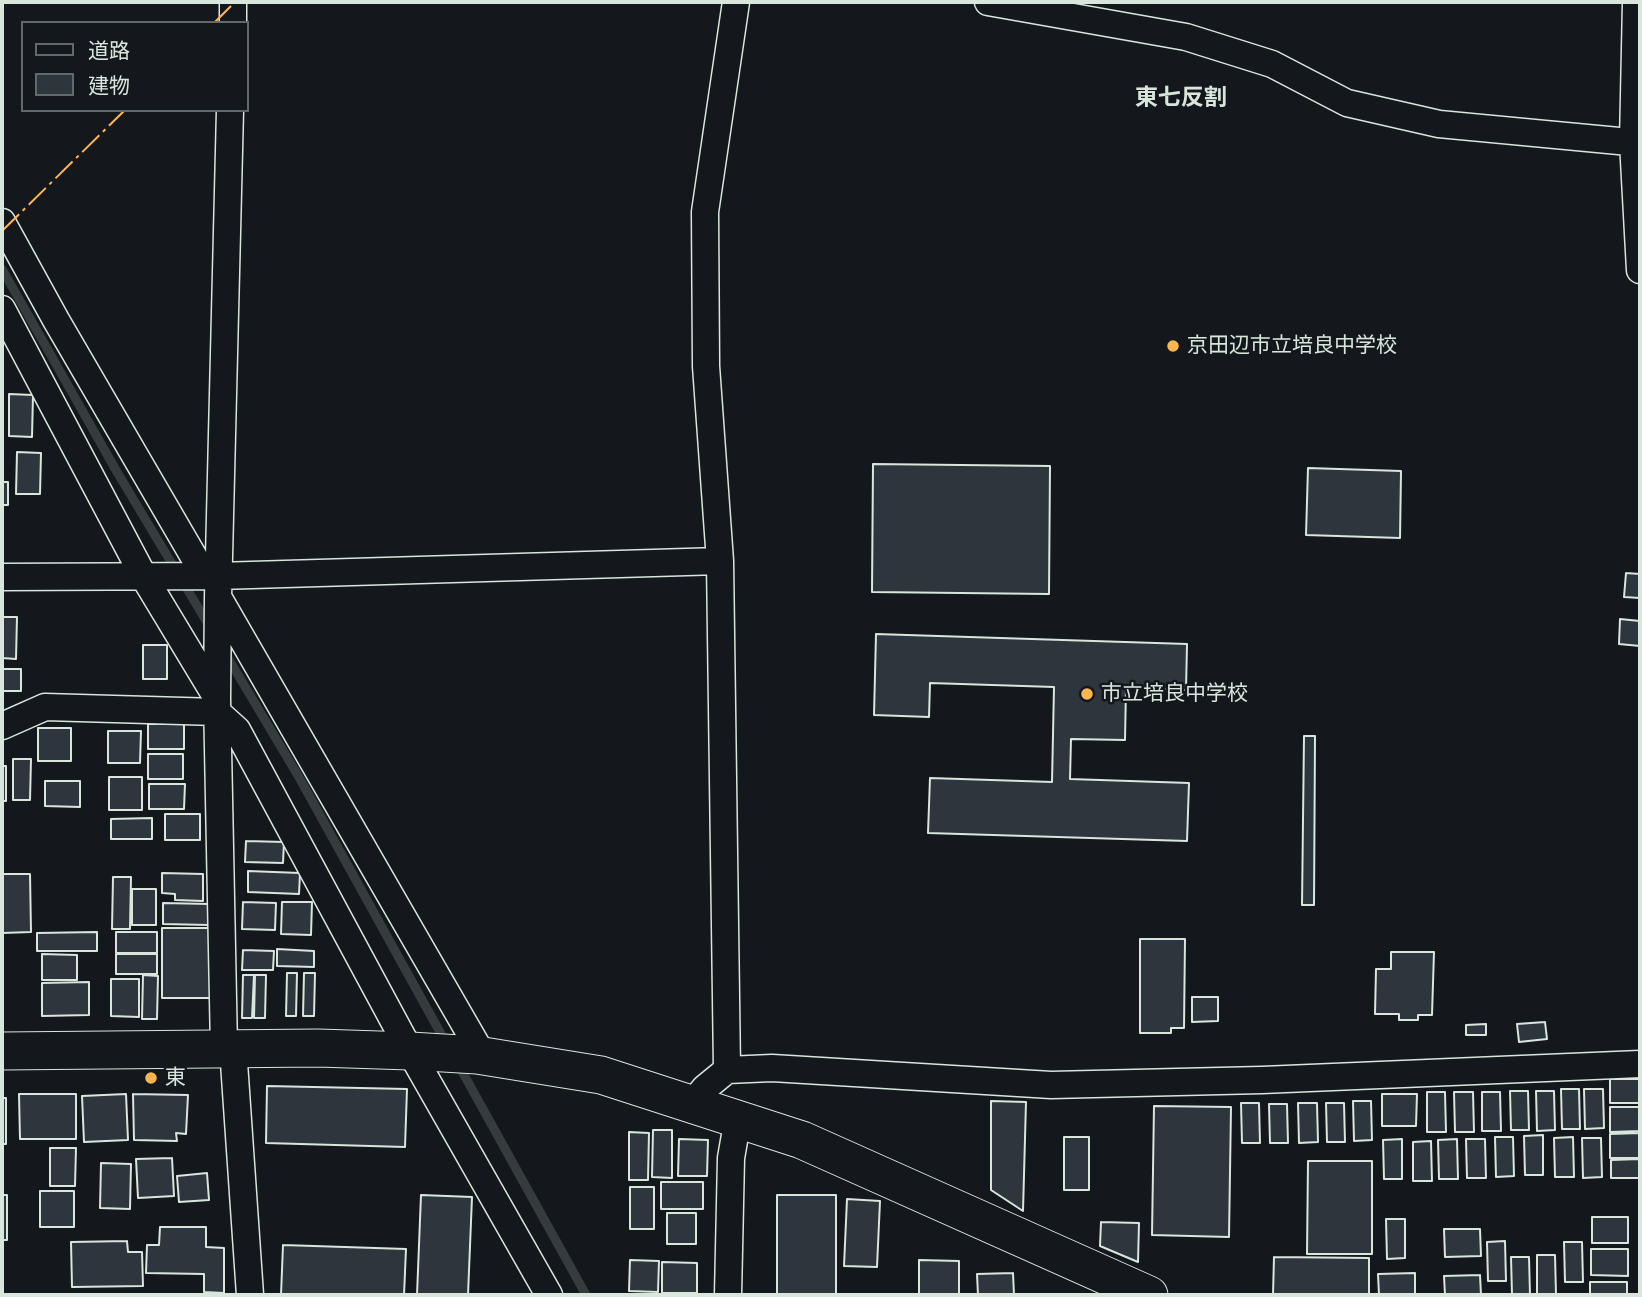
<!DOCTYPE html>
<html>
<head>
<meta charset="utf-8">
<style>
  body { margin:0 }
  #map { position:relative; width:1642px; height:1297px; overflow:hidden; background:#14181c; font-family:"Archivo Narrow","Noto Sans JP",sans-serif }
  canvas { display:block }
  .frame { position:absolute; inset:0; border:4px solid #d8e6dc; pointer-events:none }
  .legend { position:absolute; left:21px; top:21px; width:228px; height:91px; box-sizing:border-box; background:#14181c; border:2px solid #626a69; margin:0; padding:9px 12px; list-style:none; font-size:21px; color:#d8e6dc }
  .legend li { display:flex; align-items:center; gap:14px; height:35px }
  .legend b { width:35px; border:2px solid #626a69 }
</style>
</head>
<body>
<div id="map">
<canvas width="1642" height="1297"></canvas>
<div class="frame"></div>
<ul class="legend">
<li><b style="height:9px;background:#14181c"></b>道路</li>
<li><b style="height:19px;background:#2c363c"></b>建物</li>
</ul>
</div>
<script>
const ctx = document.querySelector('canvas').getContext('2d');
ctx.lineJoin = 'round';
const toPath = rows => new Path2D(rows.map(r => 'M' + r).join(''));
function strokePath(path, color, width, dash) { ctx.strokeStyle = color; ctx.lineWidth = width; ctx.lineCap = dash ? 'butt' : 'round'; ctx.setLineDash(dash || []); ctx.stroke(path); }
function paint(path, color) { ctx.fillStyle = color; ctx.fill(path, 'evenodd'); }
function write(font, color, halo, rows, align = 'center') {
  ctx.font = font + ' "Archivo Narrow","Noto Sans JP",sans-serif'; ctx.lineWidth = 5; ctx.setLineDash([]); ctx.textBaseline = 'middle'; ctx.strokeStyle = halo; ctx.fillStyle = color; for (const [text, x, y, turn = 0] of rows) {
    ctx.save(); ctx.translate(x, y); ctx.rotate((+turn || 0) * Math.PI / 180); ctx.textAlign = isNaN(turn) ? turn : align; if (halo) ctx.strokeText(text, 0, 0); ctx.fillText(text, 0, 0); ctx.restore();
  }
}
strokePath(toPath([
  [2,269,117,472,211,629],
  [225,653,300,779,446,1043],
  [458,1064,586,1295]
]), '#363b3e', 9);
const building = toPath([
  [9,394,33,395,32,437,9,436,9,394],
  [17,452,41,453,40,494,16,494,17,452],
  [873,464,1050,466,1049,594,872,592,873,464],
  [1308,468,1401,471,1400,538,1306,535,1308,468],
  [2,482,8,482,8,505,2,505,2,482],
  [1626,573,1640,574,1640,598,1624,597,1626,573],
  [2,617,17,617,16,659,2,658,2,617],
  [1620,619,1640,621,1640,646,1619,644,1620,619],
  [876,634,1187,644,1186,690,1126,688,1125,740,1071,739,1070,779,1189,783,1187,841,928,833,930,778,1052,782,1054,687,930,683,929,717,874,715,876,634],
  [143,645,167,645,167,679,143,679,143,645],
  [2,669,21,669,21,691,2,691,2,669],
  [148,724,184,724,184,749,148,749,148,724],
  [38,728,71,728,71,761,38,761,38,728],
  [108,731,141,731,140,763,108,763,108,731],
  [1304,736,1315,736,1314,905,1302,905,1304,736],
  [148,754,183,754,183,779,148,779,148,754],
  [13,759,31,759,30,800,13,800,13,759],
  [2,766,6,766,6,801,2,801,2,766],
  [109,777,142,777,142,810,109,810,109,777],
  [45,781,80,781,80,807,45,806,45,781],
  [149,784,185,784,184,809,149,809,149,784],
  [165,814,200,814,200,840,165,840,165,814],
  [152,818,152,839,111,839,111,819,152,818],
  [246,841,284,842,283,863,245,862,246,841],
  [248,871,300,873,299,894,248,892,248,871],
  [162,873,203,874,203,901,175,900,175,894,162,893,162,873],
  [2,874,30,874,31,932,2,933,2,874],
  [113,877,131,877,130,929,112,929,113,877],
  [132,889,156,889,156,925,132,925,132,889],
  [243,902,276,903,275,930,242,929,243,902],
  [282,902,312,902,311,935,281,934,282,902],
  [163,903,210,904,209,925,163,924,163,903],
  [162,928,211,928,211,998,162,998,162,928],
  [97,932,97,951,37,951,37,933,97,932],
  [116,932,157,932,157,953,116,953,116,932],
  [1140,939,1185,939,1184,1028,1171,1028,1171,1033,1140,1033,1140,939],
  [277,949,314,951,314,967,277,966,277,949],
  [243,950,274,951,273,970,242,970,243,950],
  [1391,952,1434,952,1432,1015,1418,1015,1418,1020,1399,1020,1399,1014,1375,1014,1376,969,1391,969,1391,952],
  [42,954,77,955,77,980,42,980,42,954],
  [116,954,157,954,157,974,116,974,116,954],
  [287,973,297,973,296,1016,286,1016,287,973],
  [304,973,315,973,314,1016,303,1016,304,973],
  [143,975,158,976,157,1019,142,1019,143,975],
  [243,975,254,975,252,1018,242,1018,243,975],
  [255,975,266,975,265,1018,254,1018,255,975],
  [111,979,139,979,139,1017,111,1016,111,979],
  [89,982,89,1015,42,1016,42,983,89,982],
  [1192,997,1218,997,1218,1021,1192,1022,1192,997],
  [1545,1022,1547,1039,1519,1042,1517,1024,1545,1022],
  [1486,1024,1486,1035,1466,1035,1466,1025,1486,1024],
  [1610,1079,1640,1079,1640,1103,1610,1103,1610,1079],
  [267,1086,407,1089,405,1147,266,1143,267,1086],
  [1561,1089,1579,1089,1580,1129,1562,1129,1561,1089],
  [1584,1089,1603,1089,1604,1128,1585,1129,1584,1089],
  [1510,1091,1528,1091,1529,1130,1511,1130,1510,1091],
  [1536,1091,1554,1091,1555,1130,1537,1131,1536,1091],
  [1427,1092,1445,1092,1446,1132,1427,1132,1427,1092],
  [1454,1092,1473,1092,1474,1132,1455,1132,1454,1092],
  [1482,1092,1500,1092,1501,1131,1482,1131,1482,1092],
  [19,1094,76,1094,76,1139,20,1139,19,1094],
  [126,1094,128,1140,84,1142,82,1096,126,1094],
  [133,1094,188,1095,186,1134,176,1133,177,1141,134,1140,133,1094],
  [1382,1094,1417,1094,1416,1126,1382,1126,1382,1094],
  [2,1098,6,1098,6,1144,2,1144,2,1098],
  [991,1101,1026,1102,1023,1211,991,1190,991,1101],
  [1353,1101,1371,1101,1372,1140,1354,1141,1353,1101],
  [1241,1103,1259,1103,1260,1143,1242,1143,1241,1103],
  [1298,1103,1317,1103,1318,1142,1299,1143,1298,1103],
  [1326,1103,1344,1103,1345,1142,1327,1142,1326,1103],
  [1269,1104,1287,1104,1288,1143,1270,1143,1269,1104],
  [1154,1106,1231,1107,1229,1237,1152,1235,1154,1106],
  [1610,1107,1640,1107,1640,1131,1610,1132,1610,1107],
  [653,1130,672,1130,672,1178,652,1177,653,1130],
  [629,1132,649,1133,648,1180,629,1180,629,1132],
  [1640,1133,1640,1158,1610,1158,1610,1134,1640,1133],
  [1543,1135,1543,1175,1525,1175,1524,1136,1543,1135],
  [1064,1137,1089,1137,1089,1190,1064,1190,1064,1137],
  [1495,1137,1513,1137,1514,1176,1496,1177,1495,1137],
  [1573,1137,1574,1177,1555,1177,1554,1138,1573,1137],
  [1582,1138,1601,1138,1602,1177,1583,1178,1582,1138],
  [679,1139,708,1140,707,1176,678,1176,679,1139],
  [1402,1139,1402,1179,1384,1179,1383,1140,1402,1139],
  [1457,1139,1458,1179,1439,1179,1438,1140,1457,1139],
  [1466,1139,1485,1139,1486,1178,1467,1178,1466,1139],
  [1431,1141,1432,1181,1413,1181,1413,1142,1431,1141],
  [50,1148,76,1148,75,1186,50,1186,50,1148],
  [172,1158,174,1196,138,1198,136,1159,172,1158],
  [1640,1159,1640,1178,1611,1178,1611,1160,1640,1159],
  [1308,1161,1372,1161,1372,1254,1307,1254,1308,1161],
  [101,1163,131,1164,130,1209,100,1208,101,1163],
  [207,1173,209,1200,179,1202,177,1176,207,1173],
  [661,1182,703,1182,703,1209,661,1209,661,1182],
  [630,1187,654,1187,654,1229,630,1229,630,1187],
  [40,1191,74,1191,74,1227,40,1227,40,1191],
  [2,1195,7,1195,7,1240,2,1240,2,1195],
  [421,1195,472,1197,468,1295,417,1295,421,1195],
  [777,1195,836,1195,836,1295,777,1295,777,1195],
  [847,1199,880,1201,877,1267,844,1266,847,1199],
  [667,1213,696,1213,696,1244,667,1244,667,1213],
  [1592,1217,1628,1217,1628,1243,1592,1243,1592,1217],
  [1386,1219,1405,1219,1405,1258,1387,1259,1386,1219],
  [1101,1222,1139,1223,1138,1262,1100,1246,1101,1222],
  [160,1227,206,1227,206,1247,224,1248,224,1293,204,1292,204,1274,146,1273,147,1245,159,1245,160,1227],
  [1444,1229,1480,1229,1481,1256,1445,1257,1444,1229],
  [127,1241,128,1252,142,1252,143,1286,72,1287,71,1242,127,1241],
  [1505,1241,1506,1281,1488,1281,1487,1242,1505,1241],
  [1564,1242,1582,1242,1583,1282,1565,1282,1564,1242],
  [283,1245,406,1249,404,1295,281,1295,283,1245],
  [1591,1249,1628,1249,1628,1276,1591,1275,1591,1249],
  [1537,1255,1555,1255,1556,1294,1537,1295,1537,1255],
  [1274,1257,1369,1258,1369,1295,1273,1295,1274,1257],
  [1511,1257,1529,1257,1530,1295,1512,1295,1511,1257],
  [630,1260,659,1261,658,1292,629,1291,630,1260],
  [919,1260,959,1261,959,1295,919,1295,919,1260],
  [662,1262,697,1263,697,1293,662,1293,662,1262],
  [1013,1273,1014,1295,978,1295,977,1274,1013,1273],
  [1415,1273,1415,1295,1379,1295,1378,1274,1415,1273],
  [1480,1275,1481,1295,1445,1295,1444,1276,1480,1275],
  [1590,1282,1627,1282,1627,1295,1590,1295,1590,1282]
]);
paint(building, '#2c363c');
strokePath(building, '#d8e6dc', 2);
const street = toPath([
  [988,2,1186,37,1272,64,1347,103,1439,124,1640,143],
  [1636,2,1633,142,1640,270],
  [233,23,233,2],
  [230,110,218,597,483,1056],
  [2,222,56,320,205,576],
  [2,309,144,577,217,698],
  [2,577,218,576,720,561],
  [218,599,217,698,224,1049],
  [2,726,45,707,217,712,237,730,410,1051,549,1295],
  [233,1048,250,1295],
  [727,1070,720,561,706,366,705,212,736,2],
  [692,1104,705,1088,727,1070,772,1068,1051,1085,1262,1080,1640,1064],
  [728,1295,731,1158,738,1118]
]);
const secondary = toPath([
  [2,1051,318,1048,410,1051,477,1055,601,1075,802,1140,1149,1295]
]);
strokePath(street, '#d8e6dc', 29);
strokePath(secondary, '#d8e6dc', 39);
strokePath(street, '#14181c', 26);
strokePath(secondary, '#14181c', 37);
strokePath(toPath([
  [214,23,235,2],
  [2,231,125,110]
]), '#ffb74d', 2, [24, 5, 3.5, 5]);
for (const [x, y, r, color] of [
  [1173,346,7,"#ffb74d"],
  [1087,694,7,"#ffb74d"],
  [151,1078,7,"#ffb74d"]
]) { const dot = new Path2D(); dot.arc(x, y, r, 0, 2 * Math.PI); ctx.fillStyle = color; ctx.fill(dot); strokePath(dot, '#14181c', 2.5); }
write('21px', '#d8e6dc', '#14181c', [
  ["京田辺市立培良中学校",1187,346],
  ["市立培良中学校",1101,694],
  ["東",165,1078]
], 'left');
write('bold 23px', '#d8e6dc', '#14181c', [
  ["東七反割",1181,99]
]);
</script>
</body>
</html>
